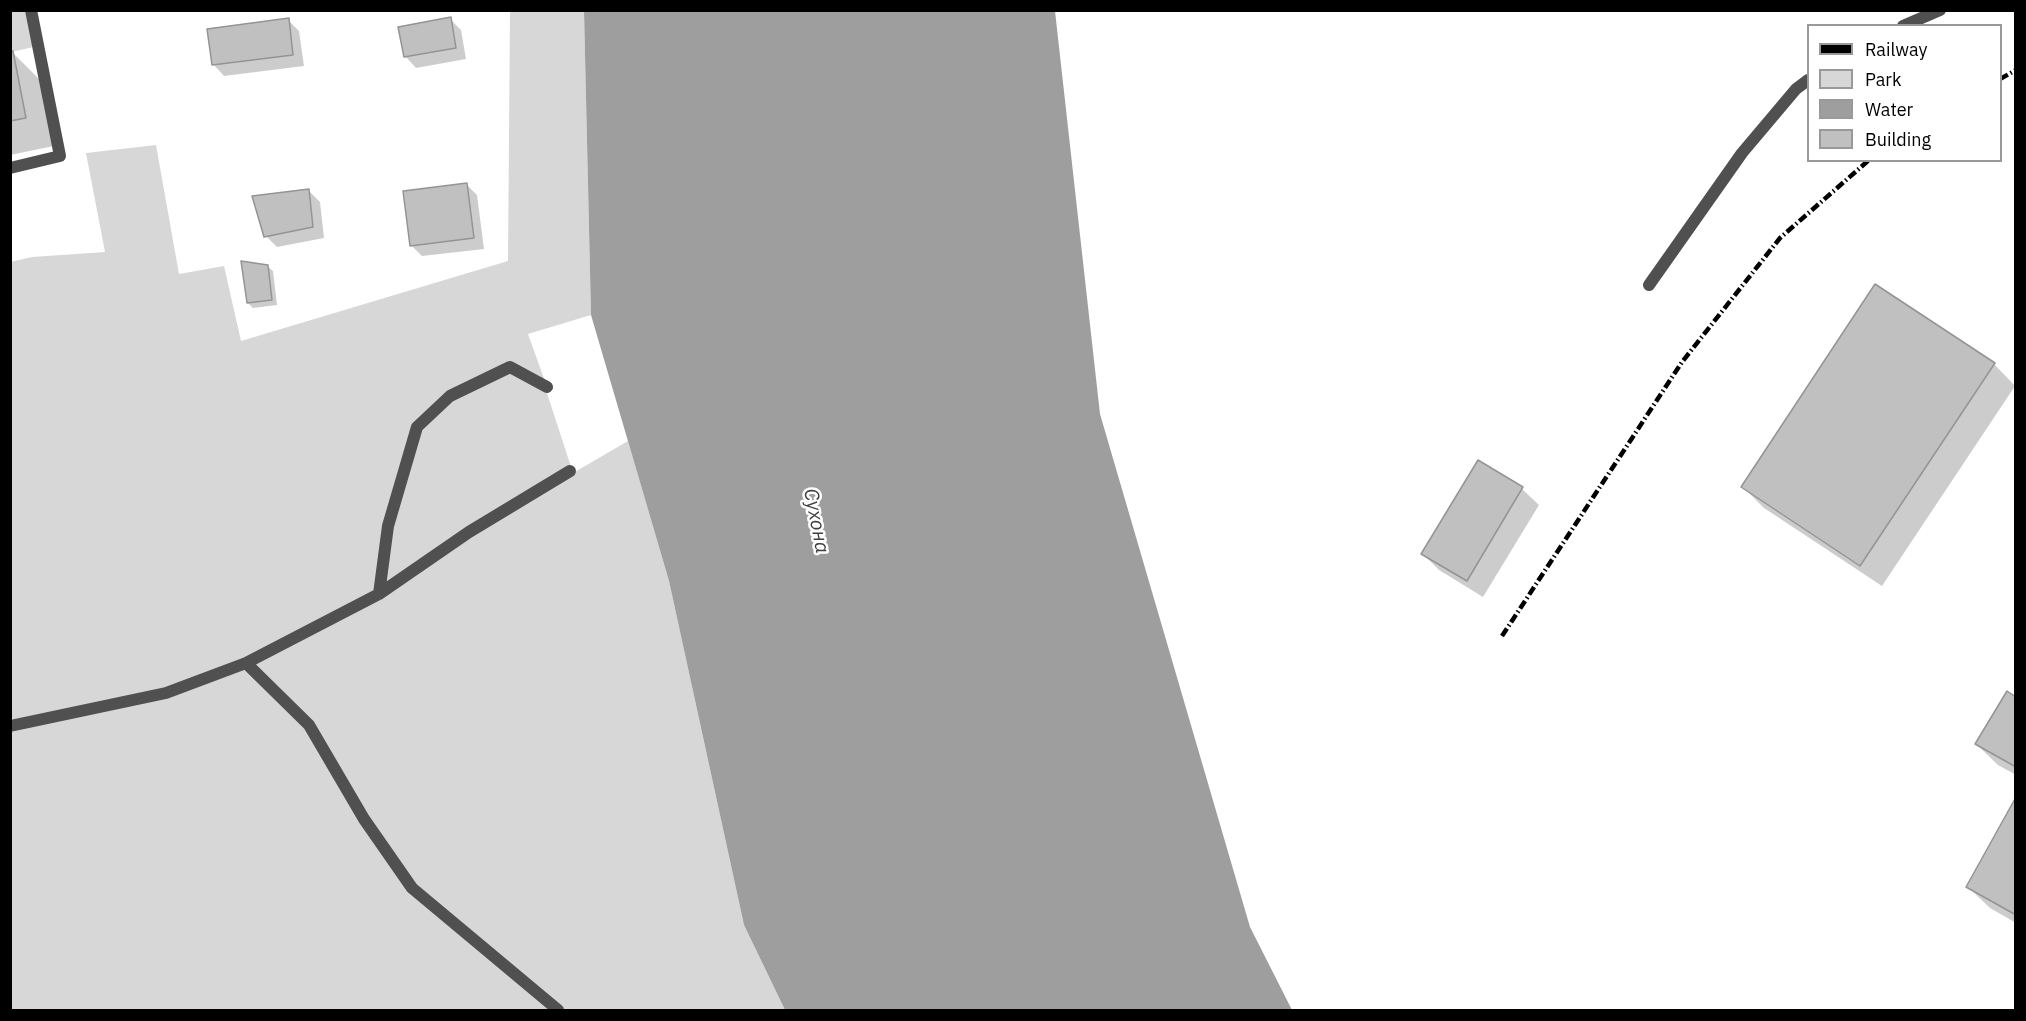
<!DOCTYPE html>
<html>
<head>
<meta charset="utf-8">
<style>
  body { margin:0 }
  #map { position:relative; width:2026px; height:1021px; overflow:hidden; background:#fff; font-family:"IBM Plex Sans",sans-serif }
  canvas { display:block }
  .frame { position:absolute; inset:0; border:12px solid #000; pointer-events:none }
  .legend { position:absolute; left:1807px; top:24px; width:195px; height:138px; box-sizing:border-box; background:#fff; border:2px solid #999; margin:0; padding:8px 10px; list-style:none; font-size:18px; color:#000 }
  .legend li { display:flex; align-items:center; gap:12px; height:30px }
  .legend b { width:30px; border:2px solid #999 }
</style>
</head>
<body>
<div id="map">
<canvas width="2026" height="1021"></canvas>
<div class="frame"></div>
<ul class="legend">
<li><b style="height:8px;background:#000"></b>Railway</li>
<li><b style="height:16px;background:#d7d7d7"></b>Park</li>
<li><b style="height:16px;background:#9e9e9e"></b>Water</li>
<li><b style="height:16px;background:#c0c0c0"></b>Building</li>
</ul>
</div>
<script>
const ctx = document.querySelector('canvas').getContext('2d');
ctx.lineJoin = 'round';
function paint(path, color) { ctx.fillStyle = color; ctx.fill(path, 'evenodd'); }
const toPath = rows => new Path2D(rows.map(r => 'M' + r).join(''));
function strokePath(path, color, width, dash) { ctx.strokeStyle = color; ctx.lineWidth = width; ctx.lineCap = dash ? 'butt' : 'round'; ctx.setLineDash(dash || []); ctx.stroke(path); }
function write(font, color, halo, rows, align = 'center') {
  ctx.font = font + ' "IBM Plex Sans",sans-serif'; ctx.lineWidth = 5; ctx.setLineDash([]); ctx.textBaseline = 'middle'; ctx.strokeStyle = halo; ctx.fillStyle = color; for (const [text, x, y, turn = 0] of rows) {
    ctx.save(); ctx.translate(x, y); ctx.rotate((+turn || 0) * Math.PI / 180); ctx.textAlign = isNaN(turn) ? turn : align; if (halo) ctx.strokeText(text, 0, 0); ctx.fillText(text, 0, 0); ctx.restore();
  }
}
paint(toPath([
  [11,11,31,11,38,46,11,52],
  [510,11,584,11,591,315,528,334,547,387,545,387,573,473,628,441,669,581,744,925,785,1010,11,1010,10,262,32,257,105,252,86,153,156,145,179,274,224,266,241,341,508,261]
]), '#d7d7d7');
paint(toPath([
  [584,11,1055,11,1100,414,1250,927,1292,1010,785,1010,744,925,669,581,591,315]
]), '#9e9e9e');
paint(toPath([
  [450,19,461,30,466,59,416,68,405,56],
  [288,20,299,31,304,66,224,76,213,64],
  [12,52,41,81,54,146,10,155,10,53],
  [466,184,477,195,484,249,422,256,411,245],
  [309,191,320,202,324,238,277,247,266,236],
  [267,266,273,271,277,305,253,308,248,303],
  [1994,364,2015,386,1882,586,1764,508,1743,487],
  [1478,462,1522,489,1539,505,1483,597,1439,570,1423,554],
  [2016,698,2016,775,1998,765,1976,744],
  [2016,800,2016,923,1990,908,1968,887]
]), '#0003');
const building = toPath([
  [451,17,456,48,404,57,398,27,451,17],
  [289,18,293,55,212,65,207,29,289,18],
  [10,51,13,51,26,118,10,121,10,51],
  [467,183,474,238,410,246,403,191,467,183],
  [309,189,313,227,264,237,252,196,309,189],
  [241,261,268,265,272,300,247,303,241,261],
  [1875,284,1995,363,1860,566,1741,487,1875,284],
  [1478,460,1523,487,1467,581,1421,554,1478,460],
  [2007,691,2016,697,2016,767,1975,744,2007,691],
  [2016,797,2016,915,1966,887,2016,797]
]);
paint(building, '#c0c0c0');
strokePath(building, '#949494', 1.5);
strokePath(toPath([
  [1903,26,1940,10],
  [10,168,60,156,31,10],
  [1649,285,1742,153,1796,89,1808,80],
  [379,594,388,526,417,427,450,396,510,367,547,387],
  [246,663,309,725,364,819,412,888,558,1010],
  [10,726,166,693,246,663,379,594,469,532,570,471]
]), '#505050', 12);
strokePath(toPath([
  [2000,79,2016,70],
  [1502,636,1682,362,1780,238,1869,160]
]), '#000', 4.5, [9, 3, 1.5, 3]);
write('italic 20px', '#3f3f3f', '#fff', [
  ["Сухона",816,521,79]
]);
</script>
</body>
</html>
